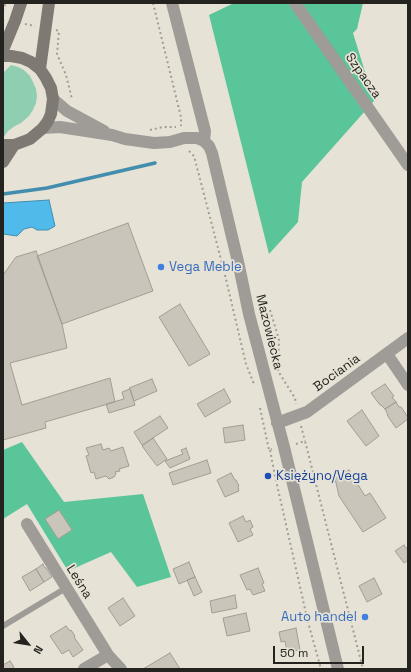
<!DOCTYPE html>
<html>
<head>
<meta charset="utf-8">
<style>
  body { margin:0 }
  #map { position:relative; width:411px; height:672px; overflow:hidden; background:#e7e2d6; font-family:"Space Grotesk",sans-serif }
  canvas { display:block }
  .frame { position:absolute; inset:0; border:4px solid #25231f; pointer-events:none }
  .north { position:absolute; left:8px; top:624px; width:40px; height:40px; -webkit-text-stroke:3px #e7e2d6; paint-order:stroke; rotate:120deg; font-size:11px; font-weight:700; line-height:16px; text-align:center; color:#25231f }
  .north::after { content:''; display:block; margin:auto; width:14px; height:18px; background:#25231f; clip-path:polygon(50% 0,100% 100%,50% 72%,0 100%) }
  .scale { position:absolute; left:273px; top:646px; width:91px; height:18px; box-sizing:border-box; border:2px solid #25231f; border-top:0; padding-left:5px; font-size:12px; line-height:14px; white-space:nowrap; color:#25231f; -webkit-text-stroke:3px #e7e2d6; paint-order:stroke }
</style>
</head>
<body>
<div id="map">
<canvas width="411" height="672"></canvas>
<div class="frame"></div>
<div class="north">N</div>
<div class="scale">50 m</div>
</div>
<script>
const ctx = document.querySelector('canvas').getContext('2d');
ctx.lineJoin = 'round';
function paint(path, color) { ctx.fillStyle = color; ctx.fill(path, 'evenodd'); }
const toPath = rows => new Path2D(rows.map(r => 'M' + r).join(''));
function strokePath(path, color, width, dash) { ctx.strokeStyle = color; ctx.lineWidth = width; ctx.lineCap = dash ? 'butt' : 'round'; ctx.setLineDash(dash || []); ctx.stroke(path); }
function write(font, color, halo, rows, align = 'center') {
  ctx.font = font + ' "Space Grotesk",sans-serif'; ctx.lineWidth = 3.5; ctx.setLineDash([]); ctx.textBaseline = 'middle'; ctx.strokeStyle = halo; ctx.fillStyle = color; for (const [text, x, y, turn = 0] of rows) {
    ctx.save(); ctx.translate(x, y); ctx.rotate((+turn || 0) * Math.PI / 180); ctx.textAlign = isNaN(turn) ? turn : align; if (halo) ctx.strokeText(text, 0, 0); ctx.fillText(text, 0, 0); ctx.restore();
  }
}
paint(toPath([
  [11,65,18,67,24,70,30,76,33,82,36,89,37,96,36,103,33,110,29,116,21,123,15,126,8,131,3,138,3,73]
]), '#90ceb1');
paint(toPath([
  [234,3,363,3,357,29,353,33,374,101,302,182,298,222,269,254,209,15],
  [22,442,64,502,143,494,171,577,137,587,111,552,68,571,27,504,3,519,3,450]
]), '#5ac599');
const water = toPath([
  [49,200,55,226,48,230,37,230,32,227,24,229,17,236,3,234,3,203,49,200]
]);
paint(water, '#50bbeb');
strokePath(water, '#438dae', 1);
strokePath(toPath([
  [3,194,47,188,155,163]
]), '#438dae', 3.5);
const building = toPath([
  [128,223,153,291,62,324,37,256,128,223],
  [36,251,62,324,67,348,10,363,22,405,110,378,115,402,45,422,46,428,3,440,3,275,16,257,36,251],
  [180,304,210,354,189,366,159,317,180,304],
  [152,379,157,391,134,401,130,389,129,388,152,379],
  [385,384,394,396,392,397,396,402,385,409,381,405,380,405,371,393,385,384],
  [130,389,135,405,109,413,106,404,124,399,122,392,130,389],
  [224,389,231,402,205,417,197,404,224,389],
  [396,402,399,407,401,407,408,417,408,419,396,428,387,415,388,415,385,409,396,402],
  [362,410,379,436,366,446,347,421,362,410],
  [160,416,168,428,142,445,134,432,160,416],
  [243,425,245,440,225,443,223,428,243,425],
  [153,438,167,459,157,466,142,446,153,438],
  [101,444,103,450,109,448,111,451,123,447,129,466,119,469,120,471,115,472,116,474,114,477,109,479,106,476,96,479,94,472,91,473,86,456,89,455,86,448,101,444],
  [186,448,190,459,170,468,165,461,183,454,181,450,186,448],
  [207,460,211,473,173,485,169,473,207,460],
  [349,470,365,496,370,493,386,518,363,532,339,496,337,487,335,479,349,470],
  [231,473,235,480,236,480,239,486,238,487,239,491,225,497,217,480,231,473],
  [59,510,72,530,58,539,45,519,59,510],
  [243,516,246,522,250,520,253,527,250,529,253,535,238,542,229,523,243,516],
  [404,545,408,550,408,560,404,563,395,551,404,545],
  [189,562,195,577,179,584,173,569,189,562],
  [43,564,44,567,46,568,52,577,44,582,36,569,43,564],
  [258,568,264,583,262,584,265,591,253,595,250,589,247,590,240,575,258,568],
  [36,569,44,582,30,591,22,577,36,569],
  [195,577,202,592,194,596,187,580,195,577],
  [374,578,382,594,367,602,359,586,374,578],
  [235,595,237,608,212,613,210,601,235,595],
  [123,598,135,616,120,626,108,608,123,598],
  [246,613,250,631,227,636,223,618,246,613],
  [66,626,70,631,71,630,75,636,74,637,83,650,73,657,69,650,62,654,50,636,66,626],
  [296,628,300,650,287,652,285,641,281,642,279,632,296,628],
  [170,653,180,669,143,669,170,653],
  [10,661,14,667,12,668,13,669,3,669,3,665,10,661]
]);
paint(building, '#c9c5ba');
strokePath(building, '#a19d92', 1);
strokePath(toPath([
  [153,3,181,117,181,126],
  [3,11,4,7,6,3],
  [25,24,35,26],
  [56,30,59,31,57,54,66,75,72,99],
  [150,130,163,127,176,127],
  [189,151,194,156,224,271,246,364,254,384],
  [270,310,279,340,278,371,295,398,296,404],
  [260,408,269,450,272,449],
  [301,426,305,441],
  [296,444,305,441,363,669],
  [270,450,275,476,308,622,321,669]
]), '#a19d94', 2, [2, 3]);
strokePath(toPath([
  [3,626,66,588]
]), '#9f9b97', 6);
strokePath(toPath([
  [172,3,205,131,204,141],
  [295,3,408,165],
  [53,99,67,111,104,131],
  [43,128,60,127,112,135,125,139,154,143,170,142,184,138,197,138,204,141,209,146,212,153,239,266,249,314,284,447,338,669],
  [387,354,408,385],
  [277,423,307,412,408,338],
  [27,524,108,655,121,669],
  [84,669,108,655]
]), '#9f9b97', 12);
strokePath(toPath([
  [3,50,15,21,21,3],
  [3,56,11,56,22,58,31,62,40,69,46,78,51,88,53,99,51,114,48,121,43,128,30,139,14,145,3,145],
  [40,69,49,3],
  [3,162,14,145]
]), '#7f7973', 12);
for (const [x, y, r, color] of [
  [161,267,4,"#3f7fe0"],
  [268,476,4,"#1a4fb4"],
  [365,617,4,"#3f7fe0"]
]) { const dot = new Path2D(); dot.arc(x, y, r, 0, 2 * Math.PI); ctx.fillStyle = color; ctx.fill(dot); strokePath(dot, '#e7e2d6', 1.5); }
write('13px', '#25231f', '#e7e2d6', [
  ["Szpacza",363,76,55],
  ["Mazowiecka",269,332,76],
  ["Bociania",337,373,-36],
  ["Leśna",79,582,58]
]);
write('13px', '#366cbe', '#e7e2d6', [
  ["Vega Meble",169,267],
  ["Auto handel",357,617,"right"]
], 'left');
write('13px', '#164399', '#e7e2d6', [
  ["Księżyno/Vega",276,476]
], 'left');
</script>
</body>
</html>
